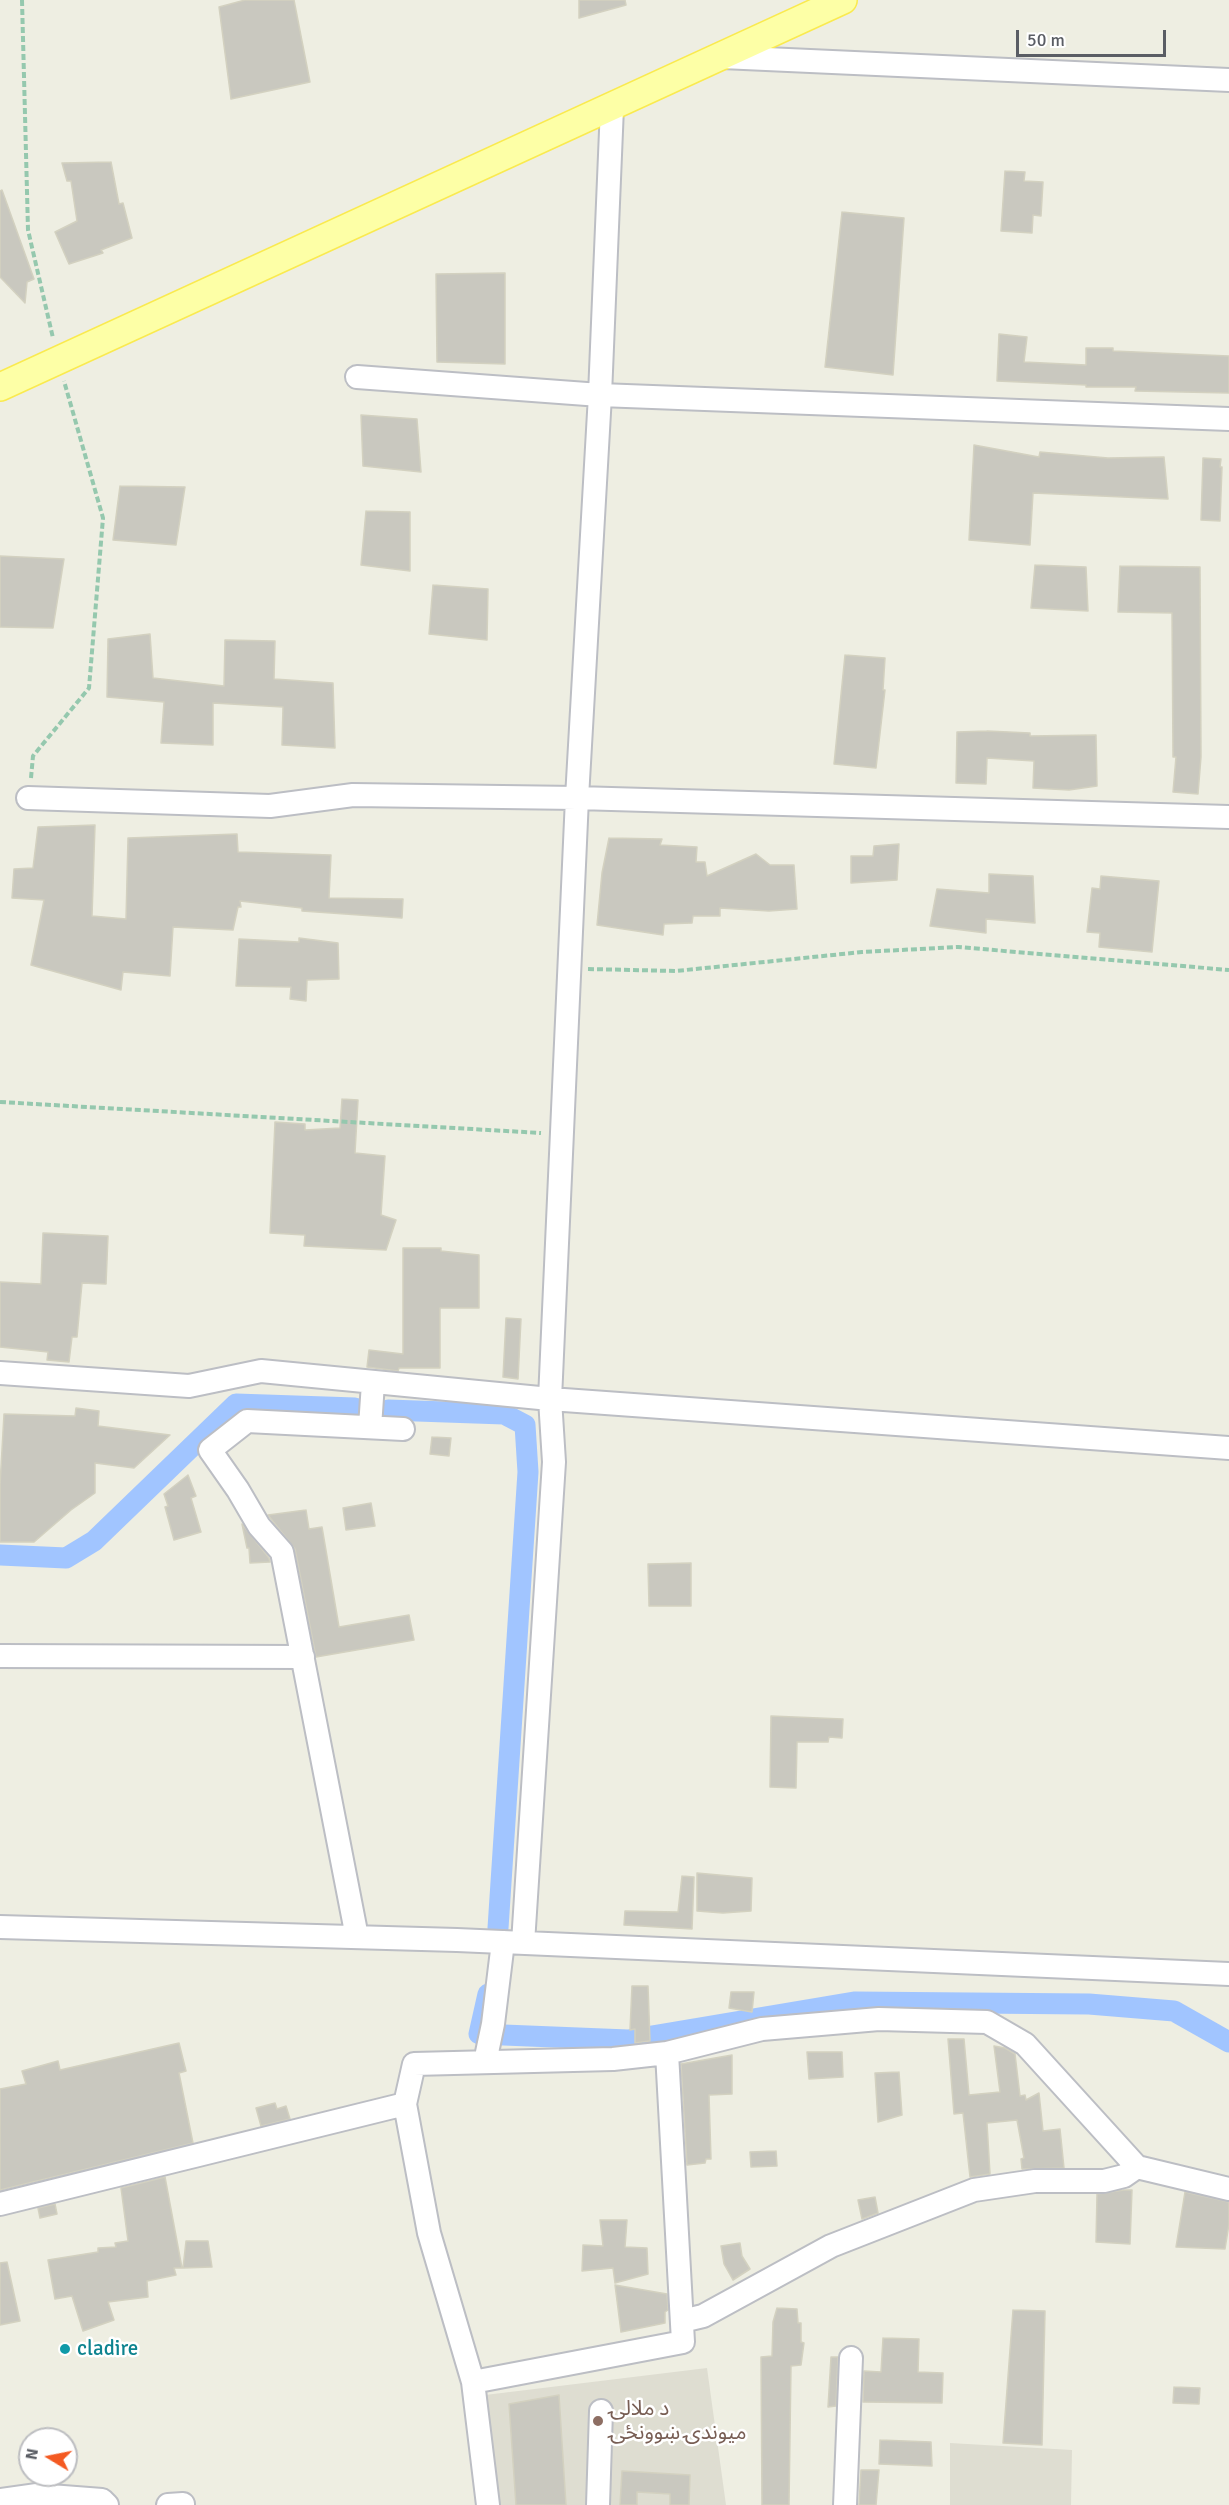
<!DOCTYPE html>
<html>
<head>
<meta charset="utf-8">
<style>
  body { margin:0 }
  #map { position:relative; width:1229px; height:2505px; overflow:hidden; background:#eeeee2; font-family:Signika,sans-serif }
  canvas { display:block }
  .north { position:absolute; left:18px; top:2427px; width:60px; height:60px; box-sizing:border-box; background:#fff; border:2px solid #bdbec1; border-radius:50%; rotate:280deg; font-size:16px; font-weight:700; line-height:24px; text-align:center; color:#5a5d64 }
  .north::after { content:''; display:block; margin:auto; width:21px; height:27px; background:#f45a22; clip-path:polygon(50% 0,100% 100%,50% 72%,0 100%) }
  .scale { position:absolute; left:1016px; top:30px; width:150px; height:27px; box-sizing:border-box; border:3px solid #5a5d64; border-top:0; padding-left:8px; font-size:18px; line-height:21px; white-space:nowrap; color:#5a5d64; -webkit-text-stroke:4px #fff; paint-order:stroke }
</style>
</head>
<body>
<div id="map">
<canvas width="1229" height="2505"></canvas>
<div class="north">N</div>
<div class="scale">50 m</div>
</div>
<script>
const ctx = document.querySelector('canvas').getContext('2d');
ctx.lineJoin = 'round';
function paint(path, color) { ctx.fillStyle = color; ctx.fill(path, 'evenodd'); }
const toPath = rows => new Path2D(rows.map(r => 'M' + r).join(''));
function strokePath(path, color, width, dash) { ctx.strokeStyle = color; ctx.lineWidth = width; ctx.lineCap = dash ? 'butt' : 'round'; ctx.setLineDash(dash || []); ctx.stroke(path); }
function write(font, color, halo, rows, align = 'center') {
  ctx.font = font + ' Signika,"Noto Sans Arabic",sans-serif'; ctx.lineWidth = 5; ctx.setLineDash([]); ctx.textBaseline = 'middle'; ctx.strokeStyle = halo; ctx.fillStyle = color; for (const [text, x, y, turn = 0] of rows) {
    ctx.save(); ctx.translate(x, y); ctx.rotate((+turn || 0) * Math.PI / 180); ctx.textAlign = isNaN(turn) ? turn : align; if (halo) ctx.strokeText(text, 0, 0); ctx.fillText(text, 0, 0); ctx.restore();
  }
}
paint(toPath([
  [707,2368,726,2505,494,2505,477,2396],
  [950,2443,1072,2450,1071,2505,950,2505]
]), '#deddd1');
strokePath(toPath([
  [388,1410,504,1414,525,1425,528,1472,498,1928],
  [0,1555,66,1558,94,1541,236,1404,355,1408],
  [488,1994,479,2034,628,2040,854,2002,1089,2004,1174,2011,1229,2042]
]), '#a1c5ff', 21);
const building = toPath([
  [245,0,294,0,310,82,231,99,219,7,245,0],
  [579,0,625,0,626,5,579,18,579,0],
  [111,162,119,204,123,203,132,238,101,250,103,253,69,264,55,232,77,221,71,181,67,181,62,163,111,162],
  [1005,171,1025,172,1024,181,1043,182,1041,216,1033,215,1032,233,1001,231,1005,171],
  [2,190,34,279,27,282,25,303,0,277,0,191,2,190],
  [842,212,904,218,893,375,825,367,842,212],
  [505,273,505,364,437,362,436,274,505,273],
  [999,334,1027,337,1024,362,1086,365,1086,348,1113,348,1113,351,1229,356,1229,393,1135,391,1136,387,1086,387,1086,385,997,381,999,334],
  [361,415,417,419,421,472,363,466,361,415],
  [974,445,1039,457,1040,452,1108,458,1164,457,1168,499,1033,493,1030,545,969,540,974,445],
  [1203,458,1221,459,1220,467,1222,467,1220,521,1201,520,1203,458],
  [120,486,185,487,176,545,113,540,120,486],
  [366,511,410,512,410,571,361,565,366,511],
  [0,556,64,559,53,628,0,627,0,556],
  [1035,565,1086,567,1088,611,1031,608,1035,565],
  [1120,566,1200,567,1201,757,1198,794,1173,792,1176,757,1173,757,1172,613,1118,612,1120,566],
  [433,585,488,589,487,640,429,634,433,585],
  [150,634,153,678,224,686,225,640,275,641,274,679,333,683,335,748,282,745,283,707,213,703,213,745,161,743,164,702,107,697,108,639,150,634],
  [845,655,885,658,883,690,885,690,876,768,834,764,845,655],
  [987,731,1030,733,1030,736,1096,735,1097,786,1069,790,1033,788,1034,761,987,758,986,784,956,783,957,732,987,731],
  [95,825,92,916,126,919,128,838,237,834,238,852,331,855,329,898,403,899,402,918,302,911,302,908,240,901,241,907,238,907,233,930,173,927,170,976,123,972,121,990,31,965,44,900,12,898,14,869,33,868,38,827,95,825],
  [609,838,662,839,660,845,697,847,696,862,705,862,707,876,756,854,770,865,794,865,797,909,769,911,720,908,720,916,693,916,692,923,664,924,663,935,597,925,602,873,609,838],
  [899,844,897,880,851,883,851,856,873,856,874,846,899,844],
  [989,874,1033,876,1035,923,986,919,986,933,930,926,937,889,989,893,989,874],
  [1101,876,1159,881,1152,952,1099,947,1100,933,1087,932,1092,888,1100,889,1101,876],
  [299,938,338,943,339,979,307,980,306,1001,290,999,291,987,236,986,239,939,299,942,299,938],
  [342,1099,358,1100,355,1153,385,1156,381,1215,396,1220,386,1250,304,1246,305,1235,270,1233,275,1122,305,1124,305,1130,340,1128,342,1099],
  [43,1233,108,1236,106,1284,82,1283,77,1337,72,1337,69,1362,47,1360,48,1352,0,1347,0,1282,41,1284,43,1233],
  [403,1248,441,1248,441,1251,479,1255,479,1308,440,1308,440,1368,399,1368,398,1371,367,1367,369,1350,403,1354,403,1248],
  [506,1318,521,1319,518,1379,503,1377,506,1318],
  [76,1408,99,1411,98,1426,170,1435,134,1468,95,1463,95,1493,71,1510,34,1542,0,1542,0,1485,4,1414,75,1416,76,1408],
  [432,1437,451,1438,449,1456,430,1454,432,1437],
  [188,1475,196,1496,191,1498,201,1532,174,1540,165,1507,168,1506,164,1494,188,1475],
  [371,1503,375,1526,346,1530,343,1508,371,1503],
  [306,1510,309,1529,322,1527,339,1627,409,1615,414,1640,316,1657,295,1549,268,1515,306,1510],
  [242,1524,269,1558,270,1562,250,1563,249,1548,247,1548,242,1524],
  [691,1563,691,1606,649,1606,648,1564,691,1563],
  [771,1716,843,1719,842,1738,829,1737,828,1742,797,1742,796,1788,770,1787,771,1716],
  [697,1873,752,1878,751,1911,723,1913,697,1911,697,1873],
  [682,1876,694,1877,692,1929,624,1925,625,1911,678,1912,682,1876],
  [632,1986,648,1986,650,2041,635,2043,635,2029,630,2030,632,1986],
  [731,1992,754,1992,752,2012,729,2008,731,1992],
  [948,2039,964,2039,969,2095,1000,2092,994,2046,1005,2048,1015,2054,1020,2096,1025,2095,1026,2100,1039,2093,1043,2131,1060,2129,1064,2168,1022,2169,1021,2159,1024,2158,1017,2120,987,2123,990,2174,970,2177,963,2113,954,2114,948,2039],
  [179,2043,186,2071,179,2073,193,2143,0,2190,0,2089,26,2084,22,2071,58,2061,60,2070,179,2043],
  [807,2052,842,2052,843,2077,809,2079,807,2052],
  [732,2055,732,2094,709,2095,711,2159,706,2159,705,2163,687,2165,681,2064,732,2055],
  [899,2072,902,2115,878,2122,875,2073,899,2072],
  [275,2103,277,2109,286,2106,290,2119,261,2126,256,2108,275,2103],
  [776,2151,777,2166,751,2167,750,2152,776,2151],
  [165,2177,182,2268,174,2268,176,2275,147,2281,148,2297,108,2302,114,2320,83,2331,72,2296,55,2299,48,2260,98,2252,98,2248,116,2247,115,2243,128,2241,121,2188,165,2177],
  [1124,2190,1132,2190,1130,2244,1096,2242,1097,2194,1124,2190],
  [1185,2192,1229,2202,1229,2224,1225,2249,1176,2247,1185,2192],
  [875,2197,878,2213,862,2219,858,2200,875,2197],
  [55,2204,57,2214,40,2218,38,2208,55,2204],
  [600,2220,627,2220,625,2247,647,2248,648,2274,615,2283,613,2268,582,2271,583,2245,603,2246,600,2220],
  [186,2241,208,2241,212,2267,183,2268,186,2241],
  [740,2243,742,2256,750,2269,733,2280,724,2264,721,2246,740,2243],
  [7,2262,20,2321,0,2325,0,2263,7,2262],
  [615,2285,667,2294,668,2310,665,2312,665,2323,621,2332,615,2285],
  [777,2308,797,2309,798,2323,801,2323,801,2342,804,2343,801,2365,791,2366,789,2505,762,2505,761,2357,772,2356,773,2322,777,2308],
  [1013,2310,1045,2311,1042,2445,1003,2443,1013,2310],
  [883,2338,919,2339,918,2372,943,2373,942,2403,863,2402,864,2371,881,2372,883,2338],
  [831,2357,838,2357,836,2406,828,2407,831,2357],
  [1174,2387,1200,2388,1199,2404,1173,2403,1174,2387],
  [559,2395,566,2505,516,2505,509,2404,559,2395],
  [880,2440,931,2442,932,2466,879,2464,880,2440],
  [861,2470,879,2470,876,2505,859,2505,861,2470],
  [622,2471,690,2475,689,2505,670,2505,670,2494,637,2492,637,2505,620,2505,622,2471]
]);
paint(building, '#c9c8bf');
strokePath(building, '#d3d1c0', 1.5);
const minor = toPath([
  [722,57,1229,80],
  [357,377,600,395,1229,419],
  [28,798,270,806,353,795,577,798,1229,817],
  [0,1373,189,1386,261,1371,550,1399,1229,1448],
  [370,1427,373,1383],
  [0,1656,303,1657],
  [0,1927,457,1940,1229,1974],
  [357,1937,282,1552,259,1526,238,1490,210,1450,247,1421,403,1429],
  [523,1943,554,1462,550,1399,577,798,600,395,612,107],
  [485,2062,493,2024,503,1942],
  [0,2204,405,2104],
  [682,2321,703,2316,831,2246,974,2190,1035,2181,1104,2181,1124,2176,1137,2167],
  [473,2382,683,2342,667,2053],
  [0,2500,37,2495,102,2500,107,2505],
  [168,2505,183,2504],
  [488,2505,473,2382,429,2233,405,2104,414,2064,613,2059,667,2053,762,2029,879,2019,987,2022,1025,2044,1137,2167,1229,2189],
  [598,2505,601,2411],
  [845,2505,851,2358]
]);
const major = toPath([
  [0,387,843,0]
]);
strokePath(minor, '#bcbec4', 26);
strokePath(major, '#faea4f', 30);
strokePath(toPath([
  [22,0,28,230,53,338],
  [31,778,33,756,89,688,103,518,64,381],
  [588,969,676,971,862,952,958,947,1229,970],
  [0,1102,541,1133]
]), '#95c8ae', 4, [6, 3]);
strokePath(minor, '#fff', 22);
strokePath(major, '#fdffa6', 27);
for (const [x, y, r, color] of [
  [65,2349,6,"#0f9aa8"],
  [598,2421,6,"#8d6e63"]
]) { const dot = new Path2D(); dot.arc(x, y, r, 0, 2 * Math.PI); ctx.fillStyle = color; ctx.fill(dot); strokePath(dot, '#fff', 2); }
write('21px', '#0d838f', '#fff', [
  ["cladire",77,2349]
], 'left');
write('21px', '#785e54', '#fff', [
  ["د ملالۍ",610,2409],
  ["میوندۍ ښوونځۍ",610,2433]
], 'left');
</script>
</body>
</html>
